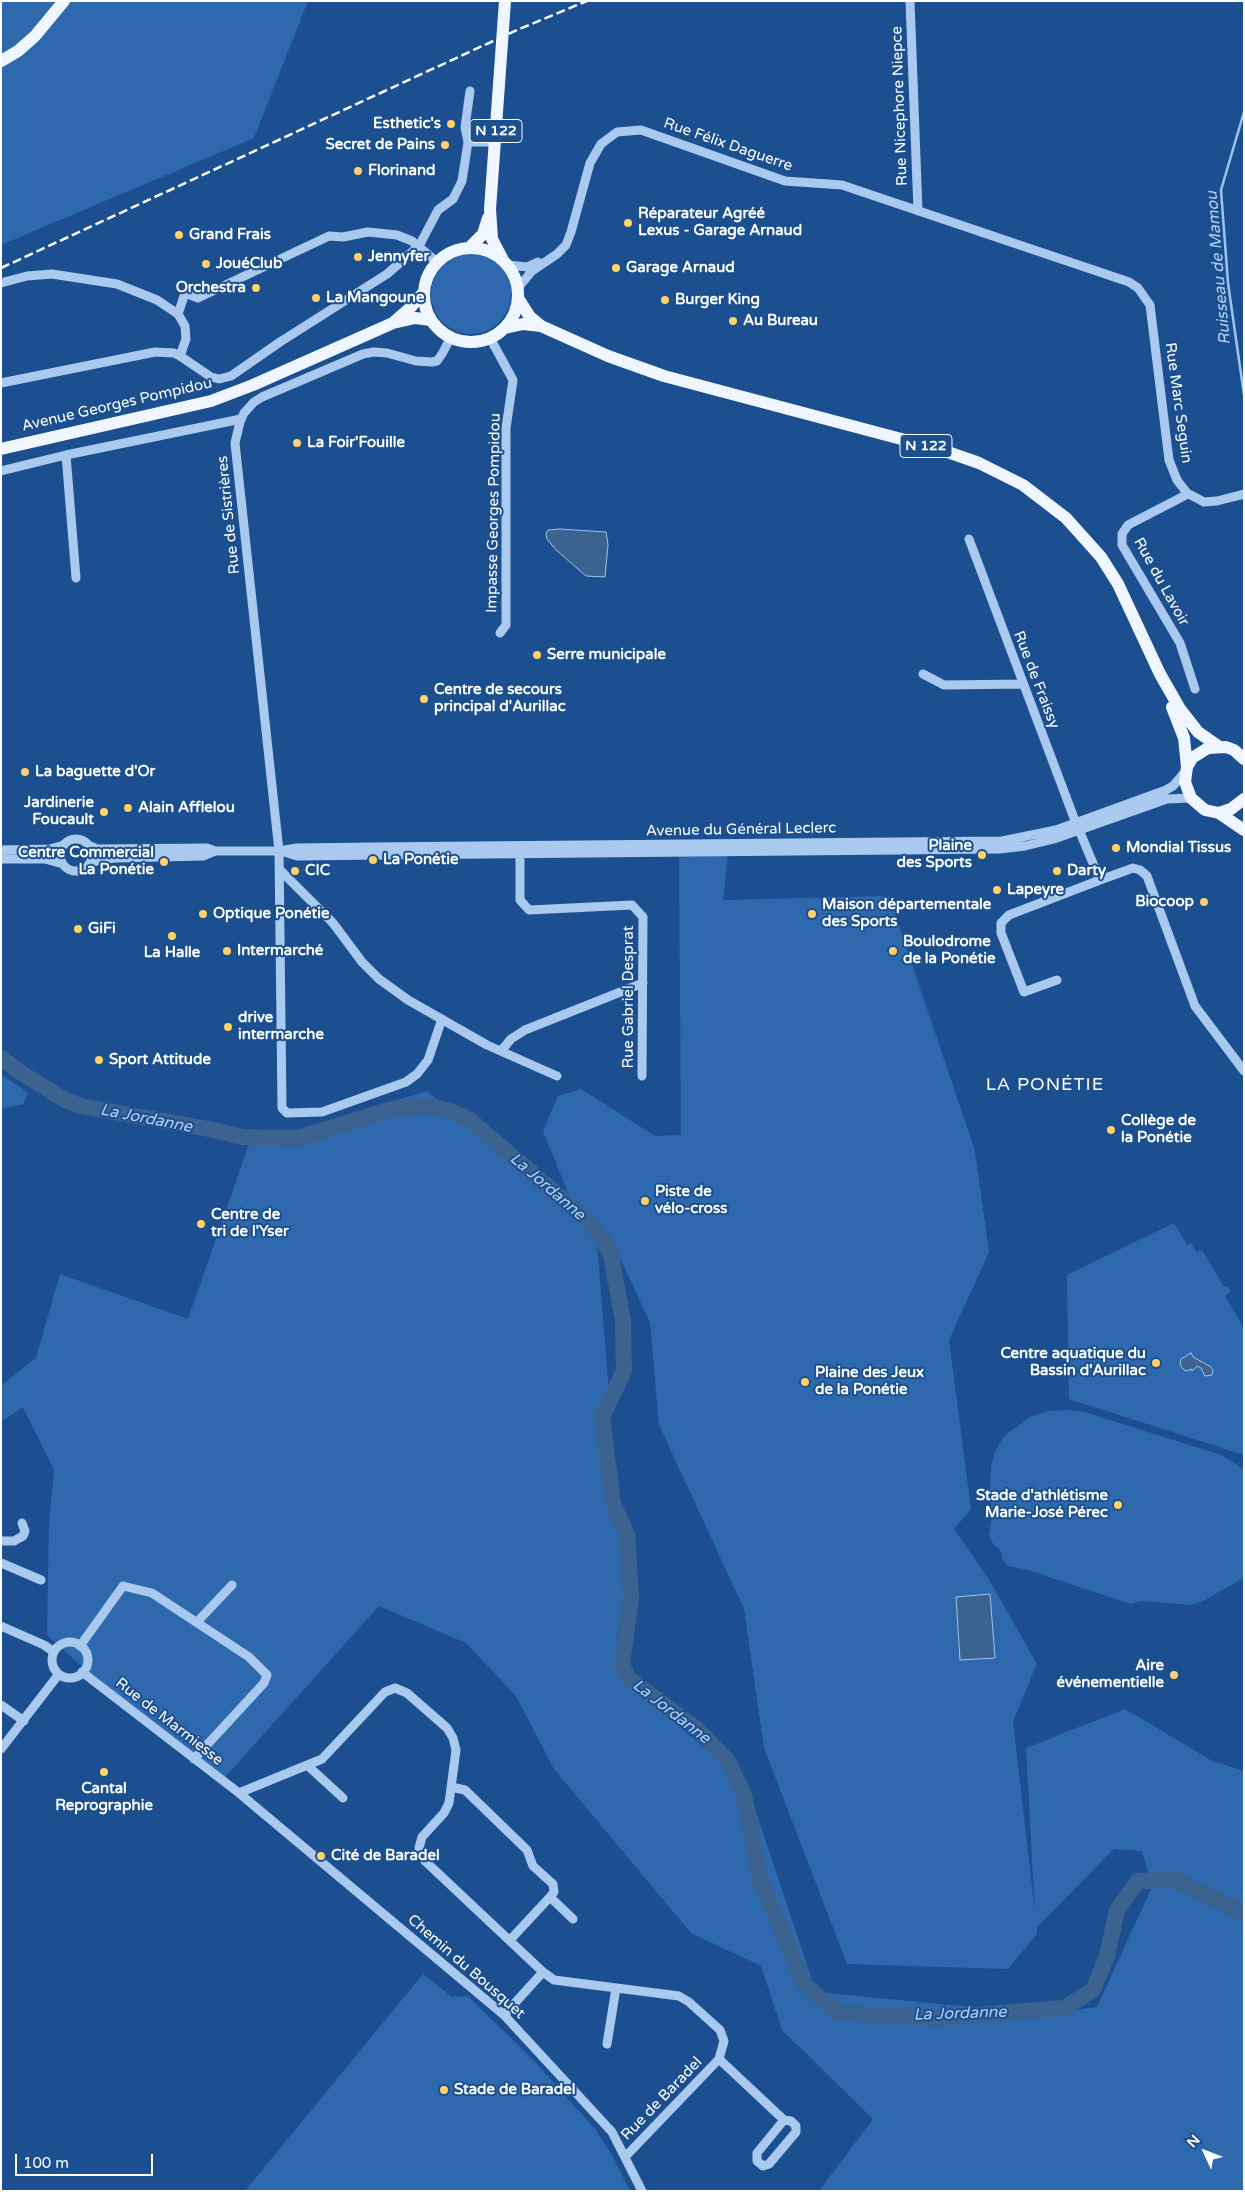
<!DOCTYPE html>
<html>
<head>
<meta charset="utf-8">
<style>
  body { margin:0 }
  #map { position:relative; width:1245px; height:2192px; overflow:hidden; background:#1b4f8f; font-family:"Varela Round",sans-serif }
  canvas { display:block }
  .frame { position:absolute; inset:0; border:2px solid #fff; pointer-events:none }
  .north { position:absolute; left:1180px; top:2127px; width:50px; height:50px; -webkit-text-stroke:4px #1b4f8f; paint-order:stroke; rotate:313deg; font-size:14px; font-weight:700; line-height:20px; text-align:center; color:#fff }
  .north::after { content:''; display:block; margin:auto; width:18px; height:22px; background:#fff; clip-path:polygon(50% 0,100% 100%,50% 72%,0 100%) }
  .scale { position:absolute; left:15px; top:2154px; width:138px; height:22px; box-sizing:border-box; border:2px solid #fff; border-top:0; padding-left:6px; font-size:15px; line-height:18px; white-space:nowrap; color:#fff; -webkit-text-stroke:4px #1b4f8f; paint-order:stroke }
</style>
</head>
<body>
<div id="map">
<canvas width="1245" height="2192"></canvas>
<div class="frame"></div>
<div class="north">N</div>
<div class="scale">100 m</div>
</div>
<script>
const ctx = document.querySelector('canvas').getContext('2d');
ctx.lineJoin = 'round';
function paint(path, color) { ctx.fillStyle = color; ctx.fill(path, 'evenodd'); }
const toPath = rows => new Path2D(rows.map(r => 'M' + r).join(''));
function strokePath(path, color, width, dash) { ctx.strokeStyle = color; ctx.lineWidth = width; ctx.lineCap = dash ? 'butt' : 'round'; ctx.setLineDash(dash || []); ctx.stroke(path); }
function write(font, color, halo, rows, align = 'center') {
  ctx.font = font + ' "Varela Round",sans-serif'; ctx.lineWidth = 4; ctx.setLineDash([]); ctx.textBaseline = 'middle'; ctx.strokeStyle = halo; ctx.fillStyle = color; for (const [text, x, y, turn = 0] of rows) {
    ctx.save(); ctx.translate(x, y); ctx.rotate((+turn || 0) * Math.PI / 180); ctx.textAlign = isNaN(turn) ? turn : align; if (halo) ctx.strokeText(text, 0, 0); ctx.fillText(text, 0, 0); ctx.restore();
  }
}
paint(toPath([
  [1,1,308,1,254,138,1,245],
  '431 294a40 40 0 1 1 80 0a40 40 0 1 1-80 0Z',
  [679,855,728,855,723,900,889,896,975,1151,989,1252,949,1340,971,1509,954,1529,988,1578,1037,1664,1013,1721,1035,1912,1026,1748,1125,1709,1212,1761,1244,1771,1244,2191,819,2191,873,2119,782,2030,761,1966,691,1933,554,1769,516,1696,466,1643,379,1606,225,1777,89,1673,47,1635,49,1525,54,1470,23,1407,1,1422,1,1383,3,1384,36,1358,60,1274,188,1319,249,1144,427,1091,596,1231,609,1392,600,1422,608,1502,625,1536,628,1582,617,1637,624,1678,747,1785,816,1992,1043,2014,1097,2007,1152,1887,1142,1851,1114,1849,1037,1927,1037,1934,1008,1969,847,1964,764,1748,744,1609,659,1425,650,1322,609,1235,571,1200,543,1131,558,1096,581,1089,655,1136,681,1135],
  [1,1074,28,1093,23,1104,1,1109],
  [1174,1223,1187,1245,1191,1243,1197,1252,1202,1250,1224,1287,1227,1286,1231,1291,1225,1296,1244,1328,1244,1455,1069,1399,1067,1275],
  [1068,1410,1085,1412,1221,1455,1244,1469,1244,1578,1201,1602,1191,1605,1140,1601,1131,1604,1028,1570,1008,1566,1003,1560,1000,1549,994,1546,989,1535,992,1517,990,1493,991,1465,995,1452,1004,1436,1030,1417,1048,1411],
  [423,1974,452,1997,468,1996,534,2061,595,2129,612,2155,630,2191,245,2191]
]), '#2e69ad');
const water = toPath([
  [560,529,606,532,608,545,605,577,586,576,555,549,547,539,546,534,548,530,560,529],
  [1191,1353,1193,1357,1211,1367,1213,1371,1212,1375,1205,1376,1201,1368,1197,1366,1192,1371,1191,1369,1186,1371,1182,1368,1180,1364,1181,1359,1191,1353],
  [990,1594,995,1658,960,1660,956,1597,990,1594]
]);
paint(water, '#3c6290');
strokePath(water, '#9cc4f0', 1);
strokePath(toPath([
  [1244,112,1221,190,1228,283,1244,395]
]), '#9cc4f0', 2.5);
strokePath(toPath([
  [1,1058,20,1072,65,1100,81,1106,214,1130,242,1137,299,1138,388,1110,411,1107,431,1106,453,1112,470,1120,586,1219,601,1236,611,1255,623,1321,624,1371,602,1417,613,1503,627,1534,631,1599,622,1664,628,1678,698,1730,728,1761,744,1795,760,1879,804,1984,837,2013,937,2018,1064,2008,1093,1990,1107,1956,1117,1910,1138,1881,1175,1880,1244,1913]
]), '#3c6290', 16);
strokePath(toPath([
  [910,1,918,211],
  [468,142,495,142],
  [508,265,527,267,538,262],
  [1,283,27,276,52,274,117,284,157,300,178,314,185,326,186,339,180,356],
  [518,288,532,271,557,254,566,245,571,232,590,163,601,144,617,132,641,130,785,181,842,185,1129,282,1138,288,1150,305,1169,460,1177,480,1187,493,1204,502,1217,501,1244,494],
  [178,314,185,293,198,298,329,236,343,237,368,232,397,235,412,241,437,262],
  [490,338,513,380,506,428,506,625,500,633],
  [1,383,155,352,174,353,180,356,211,377,219,379,231,376,280,342,387,274,419,246,438,210,453,199,462,181,468,142,465,127,470,91],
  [66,455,76,578],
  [1,471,66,455,241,419],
  [1187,493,1184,496,1128,525,1122,534,1122,545,1180,643,1195,689],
  [969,539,1074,818,1100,880],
  [923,674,944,685,1023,684],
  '60 855a16 16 0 1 1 32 0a16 16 0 1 1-32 0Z',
  [90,846,97,849,207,848,215,851,279,851,297,848,371,847,1002,841,1056,830,1166,790,1173,786,1185,772],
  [1,850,50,849,64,845],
  [284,852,297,856,385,855,1000,849,1025,846,1054,839,1167,799,1191,798],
  [520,853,520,900,529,910,632,905,643,917,642,1076],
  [1,859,45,859,63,864],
  [90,864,101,859,117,858,203,856,215,851],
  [279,869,333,923,362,962,379,979,408,1000,487,1045,557,1076],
  [1057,980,1024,992,1001,933,1001,923,1009,915,1100,880,1133,868,1140,870,1147,876,1195,1006,1244,1071],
  [442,1019,428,1060,417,1074,406,1082,322,1112,287,1113,282,1108,279,851,235,443,240,422,244,413,254,402,262,397,363,354,374,352,387,353,416,361,432,362,437,361,442,354,451,337],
  [501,1051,511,1039,525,1030,643,983],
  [1,1541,14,1541,23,1536,25,1531,22,1523],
  [1,1563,41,1580],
  [198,1621,232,1585],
  [1,1626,44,1645,54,1652],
  '52 1660a18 18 0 1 1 36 0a18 18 0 1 1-36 0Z',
  [80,1646,123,1586,152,1593,249,1657,267,1675,264,1683,194,1759],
  [82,1672,239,1793,504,2015,612,2132,642,2191],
  [1,1705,24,1721],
  [1,1749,59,1674],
  [307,1765,343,1798],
  [451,1787,465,1790,527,1850,533,1866,553,1884,554,1892,550,1897,510,1940],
  [239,1793,322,1759,385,1692,395,1688,407,1693,447,1728,453,1738,456,1750,449,1803,444,1813,422,1837,419,1848,425,1861,543,1972,554,1980,679,1996,689,2002,720,2030,724,2041,719,2059,626,2156],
  [550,1897,573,1919],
  [504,2015,543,1972],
  [607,2044,616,1988],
  [719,2059,784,2120,791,2121,796,2126,796,2132,769,2164,763,2166,757,2161,757,2153,784,2120]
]), '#a9c9ee', 9);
strokePath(toPath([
  [1,61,18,51,35,36,64,1],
  [470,247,483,234,488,218],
  '424 295a47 47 0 1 1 94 0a47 47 0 1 1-94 0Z',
  [502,258,492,239,490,209,505,1],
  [518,298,530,317,541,326],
  [395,321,410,308,424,292],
  [505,328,523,324,541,326,608,356,664,376,939,449,979,463,1023,485,1066,518,1101,557,1118,584,1160,674,1180,709,1198,732,1218,746],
  [1,449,211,401,253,385,393,323,415,318,431,320],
  [1172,707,1184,738,1187,767],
  [1244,759,1234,750,1226,747,1208,748,1192,758,1187,767,1185,782,1191,798,1205,810,1219,813,1231,809,1244,799],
  [1219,813,1244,830]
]), '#f0f6ff', 12);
strokePath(toPath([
  [1,268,517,30,587,1]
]), '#fff', 2.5, [9, 4]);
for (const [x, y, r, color] of [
  [451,124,5,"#ffd166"],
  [445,145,5,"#ffd166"],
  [358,171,5,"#ffd166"],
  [628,223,5,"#ffd166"],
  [179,235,5,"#ffd166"],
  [358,257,5,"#ffd166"],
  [206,264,5,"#ffd166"],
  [616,268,5,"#ffd166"],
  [256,288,5,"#ffd166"],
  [316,298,5,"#ffd166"],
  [665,300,5,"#ffd166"],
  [733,321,5,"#ffd166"],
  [297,443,5,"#ffd166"],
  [537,655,5,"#ffd166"],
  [424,699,5,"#ffd166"],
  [25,772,5,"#ffd166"],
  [128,808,5,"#ffd166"],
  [104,812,5,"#ffd166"],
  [1116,848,5,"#ffd166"],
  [982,855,5,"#ffd166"],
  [373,860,5,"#ffd166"],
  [164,862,5,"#ffd166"],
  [295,871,5,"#ffd166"],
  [1057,871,5,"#ffd166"],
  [997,890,5,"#ffd166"],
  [1204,902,5,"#ffd166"],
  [203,914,5,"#ffd166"],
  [812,914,5,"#ffd166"],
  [78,929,5,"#ffd166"],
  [172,936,5,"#ffd166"],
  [227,951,5,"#ffd166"],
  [893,951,5,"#ffd166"],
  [228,1027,5,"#ffd166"],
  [99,1060,5,"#ffd166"],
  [1111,1130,5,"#ffd166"],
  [645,1201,5,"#ffd166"],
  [201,1224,5,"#ffd166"],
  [1156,1363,5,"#ffd166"],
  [805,1382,5,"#ffd166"],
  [1118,1505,5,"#ffd166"],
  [1174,1675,5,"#ffd166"],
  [104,1772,5,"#ffd166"],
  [321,1856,5,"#ffd166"],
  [444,2090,5,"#ffd166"]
]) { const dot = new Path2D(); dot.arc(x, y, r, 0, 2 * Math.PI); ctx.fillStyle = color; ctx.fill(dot); strokePath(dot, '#1b4f8f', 2); }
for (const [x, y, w] of [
  [496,131,52],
  [926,446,52]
]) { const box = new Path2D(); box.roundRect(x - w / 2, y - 11.5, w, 23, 4); ctx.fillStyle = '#1b4f8f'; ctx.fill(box); strokePath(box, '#fff', 1); }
write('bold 14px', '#fff', null, [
  ["N 122",496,131],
  ["N 122",926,446]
]);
write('15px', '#fff', '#1b4f8f', [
  ["Rue Nicephore Niepce",900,106,-92],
  ["Rue Félix Daguerre",728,145,19],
  ["Rue Marc Seguin",1178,403,82],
  ["Avenue Georges Pompidou",117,405,-13],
  ["Impasse Georges Pompidou",494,513,-89],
  ["Rue de Sistrières",229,515,-96],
  ["Rue du Lavoir",1161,582,61],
  ["Rue de Fraissy",1036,680,69],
  ["Avenue du Général Leclerc",741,830,-1],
  ["Rue Gabriel Desprat",629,997,-90],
  ["Rue de Marmiesse",169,1722,38],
  ["Chemin du Bousquet",466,1967,41],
  ["Rue de Baradel",662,2099,-46]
]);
write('bold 15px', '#fff', '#1b4f8f', [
  ["Esthetic's",441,124,"right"],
  ["Secret de Pains",435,145,"right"],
  ["Florinand",368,171],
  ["Réparateur Agréé",638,214],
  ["Lexus - Garage Arnaud",638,231],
  ["Grand Frais",189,235],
  ["Jennyfer",368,257],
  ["JouéClub",216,264],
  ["Garage Arnaud",626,268],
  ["Orchestra",246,288,"right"],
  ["La Mangoune",326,298],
  ["Burger King",675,300],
  ["Au Bureau",743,321],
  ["La Foir'Fouille",307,443],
  ["Serre municipale",547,655],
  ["Centre de secours",434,690],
  ["principal d'Aurillac",434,707],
  ["La baguette d'Or",35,772],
  ["Jardinerie",94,803,"right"],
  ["Foucault",94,820,"right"],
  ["Alain Afflelou",138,808],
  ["Plaine",972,846,"right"],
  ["des Sports",972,863,"right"],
  ["Mondial Tissus",1126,848],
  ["Centre Commercial",154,853,"right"],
  ["La Ponétie",154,870,"right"],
  ["La Ponétie",383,860],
  ["CIC",305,871],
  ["Darty",1067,871],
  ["Lapeyre",1007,890],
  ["Biocoop",1194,902,"right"],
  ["Maison départementale",822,905],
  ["des Sports",822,922],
  ["Optique Ponétie",213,914],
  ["GiFi",88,929],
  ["Boulodrome",903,942],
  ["de la Ponétie",903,959],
  ["Intermarché",237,951],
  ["La Halle",172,953,"center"],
  ["drive",238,1018],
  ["intermarche",238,1035],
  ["Sport Attitude",109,1060],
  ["Collège de",1121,1121],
  ["la Ponétie",1121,1138],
  ["Piste de",655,1192],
  ["vélo-cross",655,1209],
  ["Centre de",211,1215],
  ["tri de l'Yser",211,1232],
  ["Centre aquatique du",1146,1354,"right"],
  ["Bassin d'Aurillac",1146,1371,"right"],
  ["Plaine des Jeux",815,1373],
  ["de la Ponétie",815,1390],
  ["Stade d'athlétisme",1108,1496,"right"],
  ["Marie-José Pérec",1108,1513,"right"],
  ["Aire",1164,1666,"right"],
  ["événementielle",1164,1683,"right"],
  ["Cantal",104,1789,"center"],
  ["Reprographie",104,1806,"center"],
  ["Cité de Baradel",331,1856],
  ["Stade de Baradel",454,2090]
], 'left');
write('italic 16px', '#b5d3f5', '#1b4f8f', [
  ["Ruisseau de Mamou",1219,268,-95],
  ["La Jordanne",146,1119,11],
  ["La Jordanne",547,1187,41],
  ["La Jordanne",671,1712,38],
  ["La Jordanne",960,2014,-2]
]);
ctx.letterSpacing = '1px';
write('18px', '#fff', '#1b4f8f', [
  ["LA PONÉTIE",1045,1085]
]);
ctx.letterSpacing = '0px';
</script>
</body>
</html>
